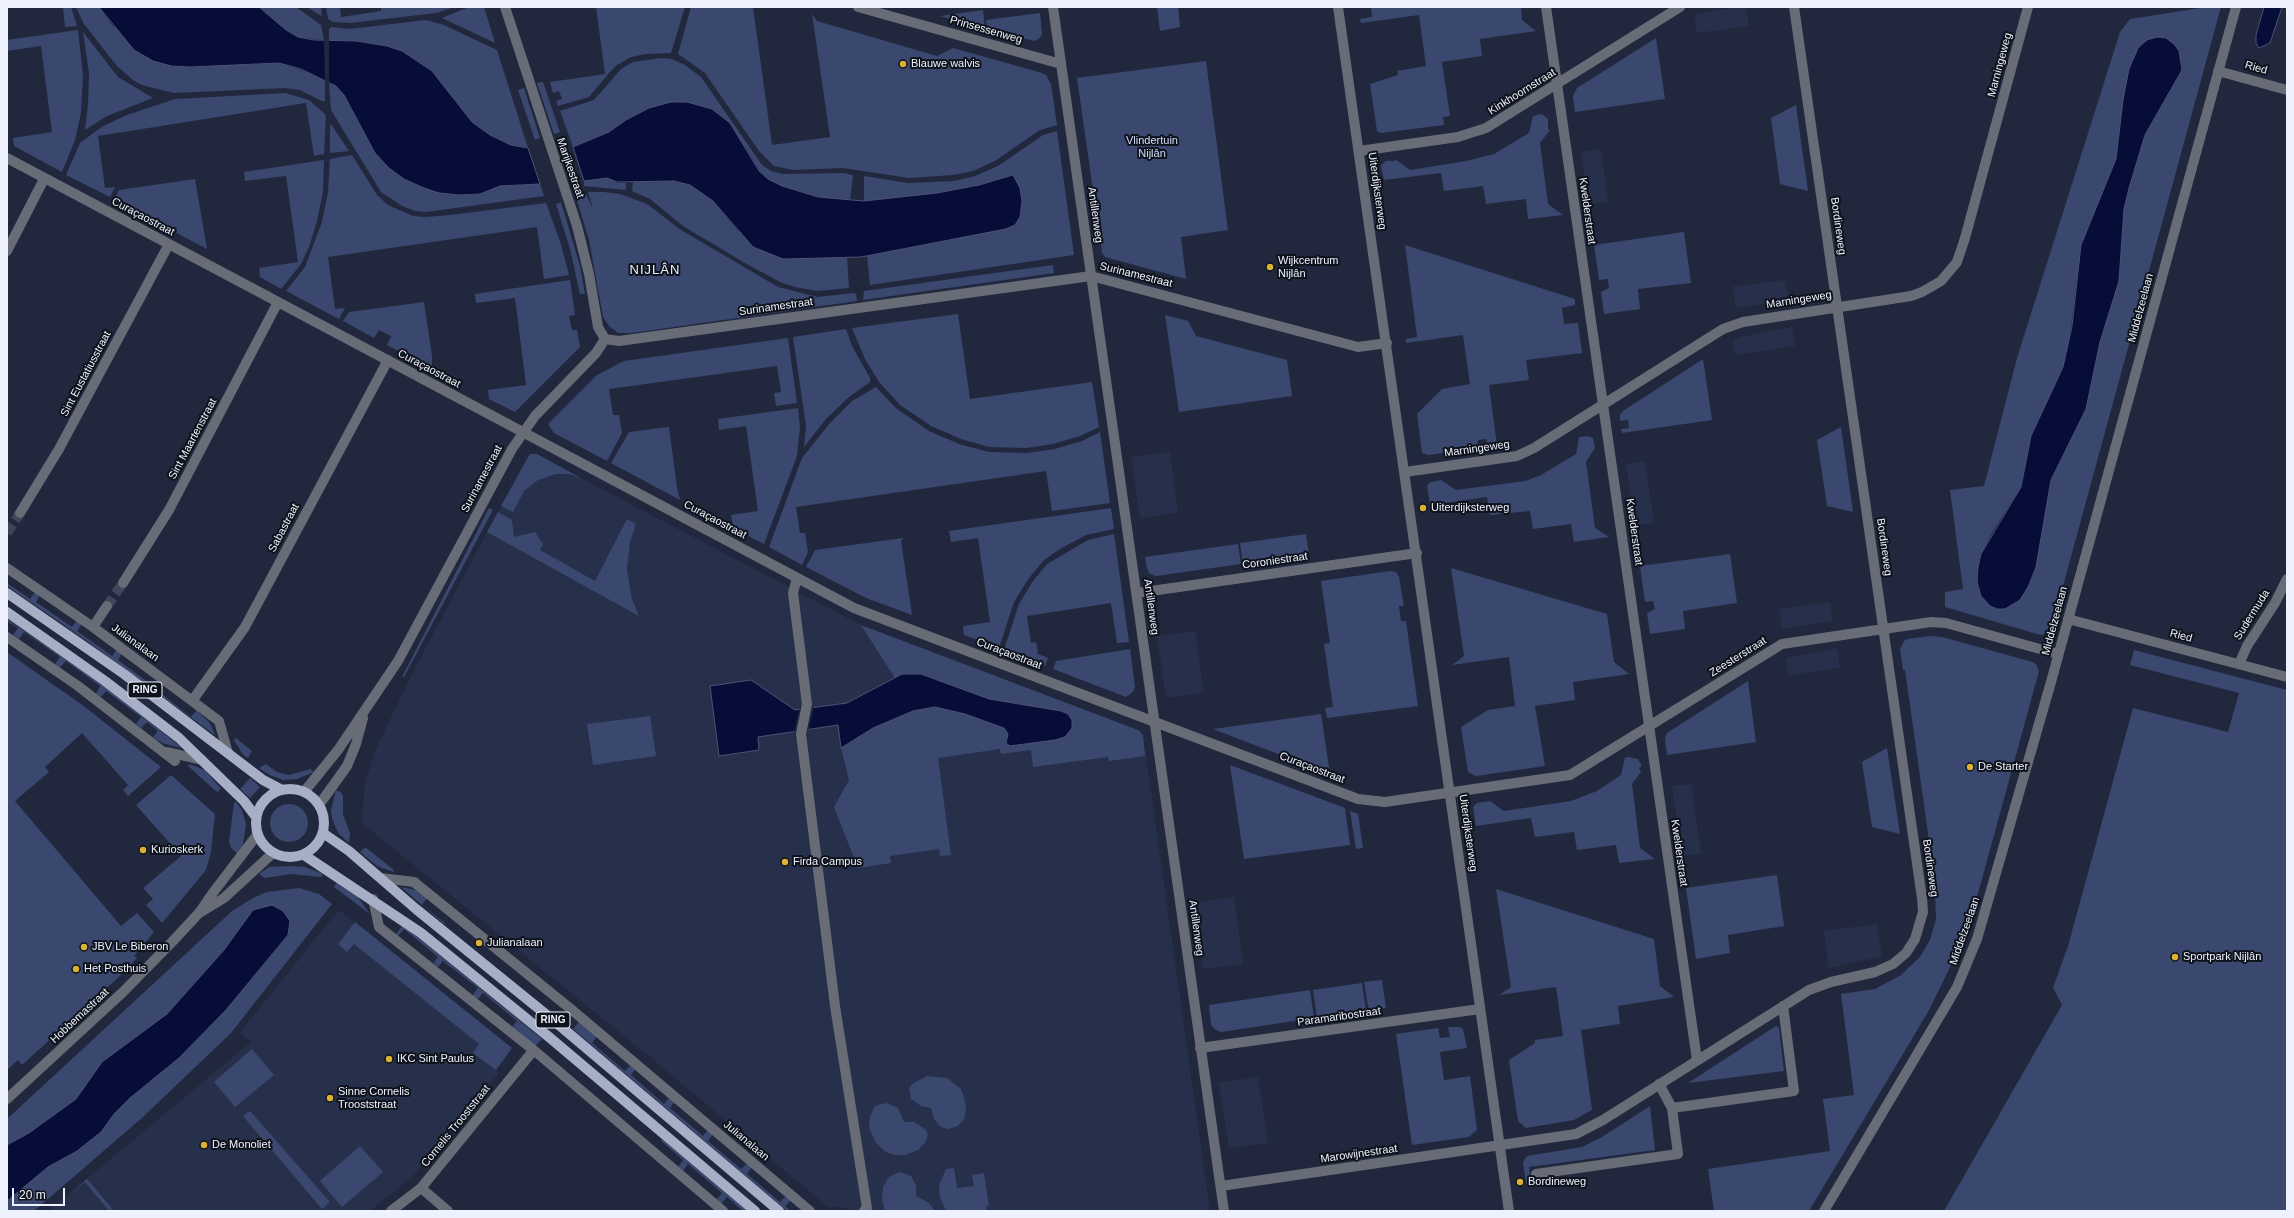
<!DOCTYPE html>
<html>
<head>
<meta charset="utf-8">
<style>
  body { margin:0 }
  #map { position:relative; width:2294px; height:1218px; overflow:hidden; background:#21283d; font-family:Arial,sans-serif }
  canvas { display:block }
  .frame { position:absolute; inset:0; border:8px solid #eef2fe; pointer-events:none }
  .scale { position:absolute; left:12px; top:1188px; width:53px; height:18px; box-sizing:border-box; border:2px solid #eef2fe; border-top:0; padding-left:5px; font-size:12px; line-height:14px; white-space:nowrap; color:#eef2fe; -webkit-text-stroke:3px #0e121b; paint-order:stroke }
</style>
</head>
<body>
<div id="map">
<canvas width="2294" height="1218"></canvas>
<div class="frame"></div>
<div class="scale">20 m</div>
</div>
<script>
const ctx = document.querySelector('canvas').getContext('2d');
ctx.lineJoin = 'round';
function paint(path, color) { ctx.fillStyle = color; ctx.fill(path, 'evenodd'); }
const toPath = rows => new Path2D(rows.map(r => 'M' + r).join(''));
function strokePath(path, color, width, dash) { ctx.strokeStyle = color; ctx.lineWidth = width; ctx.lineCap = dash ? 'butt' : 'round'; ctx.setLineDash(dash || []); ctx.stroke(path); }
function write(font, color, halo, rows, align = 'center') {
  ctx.font = font + ' Arial,sans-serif'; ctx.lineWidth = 4; ctx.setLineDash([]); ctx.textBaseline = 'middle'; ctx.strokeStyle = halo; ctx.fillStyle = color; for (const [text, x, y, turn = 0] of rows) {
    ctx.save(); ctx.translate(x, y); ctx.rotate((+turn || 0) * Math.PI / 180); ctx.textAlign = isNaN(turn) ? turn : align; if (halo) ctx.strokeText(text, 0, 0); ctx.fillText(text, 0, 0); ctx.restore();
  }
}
paint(toPath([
  [1737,7,1746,7,1749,26,1696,33,1695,14],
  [1601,149,1608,202,1589,204,1581,152],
  [1785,280,1788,300,1736,308,1732,287],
  [1792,327,1795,346,1735,355,1733,341,1740,337],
  [1170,452,1178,513,1140,518,1131,457],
  [533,453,861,625,1140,731,1143,735,1210,1211,855,1211,841,1207,828,1207,655,1061,362,823,365,783,376,749,411,676,527,457],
  [1645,461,1654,523,1635,526,1626,464],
  [1830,602,1833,621,1782,629,1779,609],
  [1195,631,1204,692,1166,698,1157,636],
  [1837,648,1840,668,1788,675,1786,658],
  [1691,784,1701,854,1682,856,1672,786],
  [1234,897,1243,964,1203,969,1194,903],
  [339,910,512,1048,497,1067,496,1070,499,1073,413,1176,370,1211,48,1211,251,1042,240,1032],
  [1877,924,1882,956,1829,968,1824,931],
  [1258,1077,1268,1143,1229,1148,1219,1083]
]), '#27304b');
paint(toPath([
  [63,7,71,7,77,26,65,27],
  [76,7,99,7,112,25,171,66,190,67,279,63,321,77,325,81,325,100,324,102,300,90,285,88,174,93,142,85,133,80,117,66,84,24],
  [259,7,296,7,321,25,324,40,298,37,286,30],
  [307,7,321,7,322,16,316,13],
  [326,7,340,7,341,17,381,11,381,7,455,7,436,13,350,23,333,22,328,19],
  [469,7,484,7,495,43,442,18],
  [596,7,685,7,671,53,646,54,631,57,617,65,609,73,589,97,558,106,556,101,562,99,559,91,553,93,550,82,605,74],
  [691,7,753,7,772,145,830,137,812,14,817,21,937,56,953,48,1042,73,1046,75,1051,84,1057,125,1040,130,995,161,973,171,953,175,909,178,843,168,793,170,774,166,759,151,705,73,678,54],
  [1157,7,1178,7,1180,27,1160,31],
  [1371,7,1521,7,1522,20,1536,31,1480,39,1482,56,1442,62,1450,116,1443,117,1444,125,1381,133,1377,131,1370,84,1398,75,1397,71,1426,66,1419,15,1361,23,1360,19,1372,17],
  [2207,7,2221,7,2051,630,2042,635,2037,634,1945,607,1945,592,1963,589,1950,490,1984,486,2017,358,2120,32,2130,19],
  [2129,69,2182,70,2145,135,2129,188,2124,209,2119,281,2100,342,2086,409,2051,480,2036,567,2028,587,2020,600,2005,609,1981,596,1977,582,1978,567,1981,554,1993,531,2021,487,2031,436,2063,367,2068,351,2081,245,2116,159,2123,100],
  [983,10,985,29,940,16],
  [1040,13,1042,34,1040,38,1035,41,988,30,986,20],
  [426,20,444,25,497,50,528,148,511,145,490,135,472,122,432,71,402,51,387,46,356,41,329,40,329,29,332,27,349,29],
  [78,30,83,75,81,113,75,140,62,172,14,146,13,138,52,132,41,46,7,51,7,40],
  [83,32,118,77,153,98,107,116,85,130,88,104,89,73],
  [1656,38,1665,99,1575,112,1573,96,1577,88],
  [661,58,672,59,685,65,701,77,762,165,771,171,782,174,843,173,853,175,850,200,818,197,782,186,768,179,759,170,746,148,712,109,687,102,671,102,649,108,626,120,609,132,573,147,560,111,594,100,621,69,633,62],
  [1206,61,1228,230,1181,237,1186,279,1105,257,1102,253,1077,78],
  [543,82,560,132,554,134,537,83],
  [329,84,336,86,344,95,375,153,389,168,404,179,439,193,460,195,480,194,500,186,540,184,544,196,426,212,415,211,402,206,381,192,331,110],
  [524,88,540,138,535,140,518,90],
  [285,93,309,100,326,115,324,154,314,156,306,103,98,136,105,188,115,187,110,197,66,175,80,143,103,126,127,115,175,99],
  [1796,105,1808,191,1780,184,1771,118],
  [1542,114,1548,119,1548,129,1550,130,1540,143,1548,204,1563,215,1528,219,1526,199,1486,204,1483,186,1444,191,1441,173,1384,180,1381,165,1386,161,1395,161,1395,159,1410,170,1466,161,1494,154,1529,133,1533,116],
  [331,124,349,151,330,153,330,126],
  [1057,131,1074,255,870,285,867,255,887,251,1013,175,979,185,937,193,864,201,864,176,908,183,954,181,975,176,998,166,1043,135],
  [352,155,377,195,388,205,413,216,426,217,450,215,546,203,560,241,569,275,544,279,537,227,328,257,335,309,345,308,339,319,286,291,305,267,322,222,328,192,330,159],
  [324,160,323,192,317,221,309,247,301,264,281,289,260,277,259,268,298,262,286,176,245,181,244,172],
  [607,178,616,181,616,183,626,183,626,190,584,186,584,181],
  [195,179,207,249,114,200,119,190],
  [655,180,674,181,690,185,713,201,737,230,773,254,783,259,847,257,849,288,817,291,795,287,780,282,745,263,683,226,650,199,632,191,633,182],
  [588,192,604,192,620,194,647,204,681,230,778,287,817,297,854,293,856,294,857,301,632,333,618,333,609,326,603,317,589,240,576,197,586,194,593,209],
  [561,202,580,266,585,294,580,294,570,249,556,204],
  [1684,232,1691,283,1638,289,1640,309,1604,314,1601,292,1609,288,1608,279,1599,280,1594,245],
  [1405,245,1575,299,1575,305,1562,308,1564,324,1578,323,1582,353,1526,360,1529,380,1489,385,1497,446,1488,447,1486,439,1478,440,1477,448,1429,455,1422,453,1417,414,1442,389,1470,384,1463,335,1406,343,1406,339,1417,337],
  [1053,265,1054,273,863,300,864,291],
  [570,280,575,315,569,316,572,330,577,330,580,347,515,412,489,399,488,390,526,385,515,298,476,303,475,294],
  [424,302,432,356,432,368,387,345,391,336,379,330,374,338,343,321,349,312],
  [958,314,970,399,1092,382,1099,427,1080,436,1053,444,1027,448,989,447,961,439,931,426,900,405,879,382,865,359,852,328],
  [1165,315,1188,321,1196,336,1287,360,1292,396,1179,412],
  [846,329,852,346,870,378,870,382,849,397,826,419,804,447,806,426,793,337],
  [788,338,797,403,776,406,774,393,781,392,777,366,609,389,613,415,619,415,622,433,607,461,554,433,548,424,597,375,624,361],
  [1703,359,1712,420,1622,433,1621,429,1629,428,1628,420,1620,421,1620,415,1623,411],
  [876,387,897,409,929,431,959,444,989,452,1027,453,1055,449,1082,441,1100,432,1110,503,1052,511,1046,471,796,507,800,533,805,533,808,552,802,565,769,547,802,458,830,423,852,401],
  [798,408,800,427,797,456,764,544,733,528,731,515,758,511,746,426,719,430,718,419],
  [669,427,677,487,680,500,611,463,629,432],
  [1841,427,1853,512,1827,506,1817,440],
  [1587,436,1593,438,1595,448,1586,462,1595,528,1609,537,1574,542,1571,524,1533,529,1530,511,1490,515,1487,497,1430,505,1427,485,1431,482,1441,480,1456,490,1525,481,1541,475,1576,454,1579,437],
  [530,454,537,454,581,478,570,474,556,474,538,480,524,491,513,512,501,506],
  [489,508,493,510,404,677,402,677],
  [1111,508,1114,529,1086,535,1060,549,1044,560,1029,578,1014,602,999,648,964,635,963,626,990,622,978,538,951,542,949,531],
  [498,512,512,520,514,537,535,532,543,544,540,550,595,581,627,519,636,524,630,542,627,569,631,596,639,616,487,532],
  [1114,534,1129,642,1117,643,1111,603,1027,616,1031,643,1036,642,1038,654,1048,658,1045,666,1004,650,1019,604,1033,581,1047,564,1088,540],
  [1306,534,1309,555,1243,564,1240,543],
  [903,538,901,541,912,615,866,598,806,567,815,550],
  [1238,544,1241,564,1156,576,1150,574,1147,569,1145,557],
  [1730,554,1737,603,1683,611,1685,629,1650,634,1647,613,1655,609,1653,601,1645,602,1640,566],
  [1451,568,1607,614,1614,662,1629,674,1573,682,1575,700,1535,706,1545,766,1476,776,1468,772,1461,727,1488,710,1515,706,1509,657,1452,665,1464,656],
  [1390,571,1396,572,1399,577,1404,606,1399,606,1401,621,1406,621,1418,706,1327,718,1325,708,1333,707,1324,644,1330,643,1321,581],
  [7,583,30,599,35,592,40,595,36,602,72,627,77,620,82,624,77,631,112,656,117,649,122,653,118,660,153,686,158,680,163,684,158,691,191,717,197,710,198,712,209,722,216,736,87,641,7,586],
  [7,619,111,691,182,748,165,744,155,739,153,737,158,731,147,722,141,728,136,724,141,717,106,691,101,697,96,694,100,686,66,661,60,668,55,664,60,657,24,632,19,639,13,635,18,628,7,621],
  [861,625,1138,730,1143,735,1145,756,1109,761,1108,757,1033,767,1031,750,1001,754,1000,749,938,758,951,855,940,856,939,849,890,856,891,863,858,868,834,807,849,780,841,748,873,728,913,711,935,707,965,714,1004,728,1008,734,1010,746,1065,737,1017,705,989,699,921,674,902,674,895,678],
  [1930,636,1942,637,2033,662,2036,664,2039,671,1979,890,1959,949,1928,1012,1809,1211,1714,1211,1708,1169,1830,1151,1823,1099,1854,1095,1841,994,1875,989,1901,975,1920,957,1930,940,1936,919,1935,891,1936,890,1905,670,1903,670,1900,649,1904,641,1907,639],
  [1130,649,1135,687,1133,692,1126,697,1053,669,1056,661],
  [2134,650,2287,690,2287,1211,1944,1211,2062,1005,2053,988,2068,946,2133,708,2228,732,2239,693,2130,665],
  [7,652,85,707,161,767,128,796,123,790,128,785,82,733,45,767,49,772,15,801,121,926,137,913,154,932,134,956,137,958,121,975,22,1065,18,1060,7,1070],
  [1748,681,1756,742,1667,755,1665,738,1667,733],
  [1321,714,1330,774,1213,729],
  [650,716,656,756,593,765,587,724],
  [236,738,252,751,248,758,243,755,234,740],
  [1887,748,1900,834,1872,827,1862,762],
  [1628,757,1638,759,1641,764,1641,767,1639,768,1641,772,1632,784,1640,848,1655,859,1619,863,1616,845,1577,850,1574,832,1535,837,1531,818,1476,826,1473,807,1477,803,1490,801,1504,811,1571,801,1597,791,1621,775,1625,758],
  [189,764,205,770,221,789,217,792,188,766],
  [266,764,277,772,289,775,310,769,314,772,297,779,283,780,270,775,259,768],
  [1230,765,1345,808,1350,845,1244,859],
  [171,775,215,814,211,852,206,870,162,923,146,905,153,899,143,888,181,856,136,805],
  [250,778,260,787,250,798,240,789],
  [336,790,342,793,343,797,343,814,350,833,349,843,338,833,332,818,331,810],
  [236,802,242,810,246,824,243,844,238,854,231,848,229,842,234,803],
  '270 823a19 19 0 1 1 38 0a19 19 0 1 1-38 0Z',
  [1350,811,1358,814,1363,848,1356,849],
  [365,847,394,870,393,872,377,866,360,852],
  [290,866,305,867,323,874,321,877,291,874,265,878,259,874,269,867],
  [1777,875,1784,926,1728,935,1730,953,1696,959,1686,888],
  [336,883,357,896,370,914,334,887],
  [401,887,416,890,427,898,422,905,445,923,444,924],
  [299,888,319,894,332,904,231,1033,143,1117,34,1211,7,1211,7,1201,48,1167,77,1151,101,1132,114,1114,130,1098,179,1058,253,910,224,950,167,1014,102,1062,76,1099,29,1133,7,1145,7,1119,232,911,253,898,267,892],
  [1496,889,1654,939,1660,986,1674,997,1618,1006,1620,1024,1581,1030,1592,1110,1574,1120,1526,1128,1518,1121,1509,1060,1535,1043,1535,1040,1563,1036,1556,987,1499,995,1511,987],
  [355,922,512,1048,496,1070,473,1053,479,1044,354,944,347,952,338,944],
  [402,926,415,935,542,1039,535,1046,512,1027,517,1021,483,993,478,999,472,996,478,988,443,961,438,967,433,963,438,957,404,929,398,936,396,934],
  [1382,980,1386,1008,1369,1011,1364,982],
  [1362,983,1366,1011,1317,1018,1313,990],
  [1310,990,1314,1018,1221,1032,1216,1030,1211,1025,1209,1005],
  [579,1022,597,1036,592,1043,625,1071,631,1065,636,1069,631,1075,664,1104,670,1097,675,1101,670,1108,703,1136,708,1130,713,1134,708,1141,741,1169,747,1163,752,1167,747,1174,780,1202,786,1196,791,1200,785,1206,791,1211,787,1211,573,1029],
  [1776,1026,1779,1028,1784,1071,1688,1083],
  [1448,1027,1459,1027,1463,1029,1467,1048,1440,1052,1444,1080,1470,1076,1477,1130,1469,1137,1412,1145,1396,1034,1438,1028,1440,1038,1450,1037],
  [252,1049,274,1075,235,1107,214,1082],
  [927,1076,947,1078,961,1089,965,1101,966,1110,964,1119,958,1126,948,1129,941,1127,934,1119,931,1108,921,1106,911,1099,909,1089,912,1084],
  [886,1103,898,1108,904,1122,914,1122,925,1129,928,1134,926,1142,918,1150,905,1155,895,1155,886,1152,876,1143,869,1128,870,1116,875,1106],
  [1650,1106,1655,1150,1529,1167,1531,1183,1526,1184,1523,1162,1527,1156,1582,1147,1602,1137],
  [250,1111,330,1202,322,1209,243,1116],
  [662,1139,747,1211,743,1211,727,1197,721,1204,716,1200,722,1193,688,1164,683,1171,678,1167,683,1160,661,1141],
  [360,1146,383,1172,342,1207,320,1181],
  [954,1168,957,1188,974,1186,972,1175,984,1173,989,1206,986,1206,987,1211,946,1211,940,1197,939,1185,946,1169],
  [899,1172,911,1176,916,1185,916,1196,929,1203,935,1211,885,1211,882,1200,883,1187,889,1177],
  [87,1179,114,1211,109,1211,85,1182,73,1191]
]), '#3a476f');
const water = toPath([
  [99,7,259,7,286,30,298,37,314,40,356,41,387,46,402,51,432,71,472,122,490,135,511,145,528,148,540,184,500,186,480,194,460,195,439,193,424,188,404,179,389,168,375,153,344,95,336,86,301,69,279,63,190,67,171,66,153,61,134,50,99,7],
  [2264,7,2282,7,2270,43,2259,48,2256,43,2256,35,2264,7],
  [2157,37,2166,38,2174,44,2179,51,2182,70,2145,135,2129,188,2124,209,2119,281,2100,342,2086,409,2051,480,2036,567,2028,587,2020,600,2005,609,1997,609,1990,606,1981,596,1977,582,1978,567,1981,554,2021,487,2031,436,2063,367,2072,326,2081,245,2116,159,2123,100,2129,69,2138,48,2147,40,2157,37],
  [671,102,687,102,712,109,730,123,759,171,768,179,782,186,818,197,864,201,937,193,979,185,1013,175,1020,188,1022,201,1020,217,1015,225,1006,229,861,257,783,259,753,247,713,201,690,185,674,181,617,182,607,178,584,181,573,147,609,132,626,120,649,108,671,102],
  [902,674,921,674,989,699,1061,711,1068,714,1072,720,1072,728,1065,737,1055,740,1010,746,1006,743,1008,734,1004,728,965,714,935,707,913,711,873,728,841,748,838,725,758,737,759,750,719,756,710,686,751,680,795,710,847,703,902,674],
  [272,905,283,911,290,921,288,935,226,1010,179,1058,130,1098,114,1114,101,1132,77,1151,48,1167,7,1201,7,1145,29,1133,76,1099,102,1062,167,1014,224,950,253,910,272,905]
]);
paint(water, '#070d39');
strokePath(water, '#4c5274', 1);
paint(toPath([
  [324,38,329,38,329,86,325,84],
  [814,706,808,731,794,733,800,707]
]), '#21283d');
strokePath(toPath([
  [7,533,20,513],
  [107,606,123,583]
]), '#40465a', 10, [10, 5]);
strokePath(toPath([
  [505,7,577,226,589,274,598,327,605,339],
  [858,7,1061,64],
  [1053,7,1224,1211],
  [1338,7,1509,1211],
  [1546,7,1697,1060],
  [2218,71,2287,90],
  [1359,151,1458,137,1486,128,1680,7],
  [7,158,854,608,1358,799,1385,802,1570,775,1782,644,1931,622,1946,623,2058,654],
  [7,251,44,179],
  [605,339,619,341,1091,276,1358,347,1387,343],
  [1405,472,1517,456,1534,448,1723,329,1743,322,1911,296,1922,292,1941,281,1957,262,1965,238,2028,7],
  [20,513,59,449,169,244],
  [7,568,93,627,219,721,228,753],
  [797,578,793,593,807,704,801,734,835,1006,867,1208,864,1211],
  [123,583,169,510,278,302],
  [1137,593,1417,553],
  [2068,619,2287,677],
  [93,627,107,606],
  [7,637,78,686,175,761],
  [2239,664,2247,646,2275,603,2287,579],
  [192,701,245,627,388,360],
  [167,752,202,760],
  [304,792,338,750,398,661,512,449,535,416,596,353,605,339],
  [319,805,347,766,356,744,363,718],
  [381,878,414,882,572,1010,810,1211],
  [373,899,379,927,536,1052,723,1211],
  [201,912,224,898,273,853],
  [1200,1048,1480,1009],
  [1659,1084,1672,1108],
  [7,1099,123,992,172,942,199,913,212,894,257,835],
  [1536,1174,1678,1154,1672,1108,1794,1091,1783,1006],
  [1221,1186,1576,1134,1603,1120,1809,990,1831,982,1875,972,1893,964,1906,953,1915,939,1923,912,1922,898,1794,7],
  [421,1188,448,1211],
  [391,1211,421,1188,533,1051],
  [1824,1211,1957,987,1977,939,2051,682,2236,7]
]), '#686c77', 10);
strokePath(toPath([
  [7,593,124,674,263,780,282,790],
  [7,612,105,681,179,738,244,801,256,817],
  '256 823a34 34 0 1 1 68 0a34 34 0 1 1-68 0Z',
  [323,833,349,851,416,909,559,1025,779,1211],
  [304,855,421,933,549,1037,755,1211]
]), '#a6afc6', 10);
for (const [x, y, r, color] of [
  [903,64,4,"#dcb233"],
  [1270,267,4,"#dcb233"],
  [1423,508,4,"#dcb233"],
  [1970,767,4,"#dcb233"],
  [143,850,4,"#dcb233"],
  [785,862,4,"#dcb233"],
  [479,943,4,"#dcb233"],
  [84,947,4,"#dcb233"],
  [2175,957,4,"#dcb233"],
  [76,969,4,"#dcb233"],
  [389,1059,4,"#dcb233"],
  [330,1098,4,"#dcb233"],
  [204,1145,4,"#dcb233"],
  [1520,1182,4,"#dcb233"]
]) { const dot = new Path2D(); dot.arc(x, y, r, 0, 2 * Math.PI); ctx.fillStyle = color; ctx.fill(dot); strokePath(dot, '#0e121b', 1.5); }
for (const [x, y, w] of [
  [145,690,34],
  [553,1020,34]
]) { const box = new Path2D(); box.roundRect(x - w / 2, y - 8, w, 16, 3); ctx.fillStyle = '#0e121b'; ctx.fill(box); strokePath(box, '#eef2fe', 1); }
write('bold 10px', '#eef2fe', null, [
  ["RING",145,690],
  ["RING",553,1020]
]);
write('11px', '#eef2fe', '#0e121b', [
  ["Prinsessenweg",986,30,16],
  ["Marningeweg",2000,65,-75],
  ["Ried",2256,68,16],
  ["Kinkhoornstraat",1522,92,-32],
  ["Marijkestraat",570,168,71],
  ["Uiterdijksterweg",1377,191,82],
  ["Kwelderstraat",1587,211,82],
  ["Antillenweg",1095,215,82],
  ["Curaçaostraat",143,217,28],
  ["Bordineweg",1838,226,82],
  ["Surinamestraat",1136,275,14],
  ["Marningeweg",1799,300,-9],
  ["Surinamestraat",776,307,-8],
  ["Middelzeelaan",2141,308,-75],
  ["Curaçaostraat",429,369,28],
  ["Sint Eustatiusstraat",86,374,-62],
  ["Sint Maartenstraat",193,439,-62],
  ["Marningeweg",1477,449,-8],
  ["Surinamestraat",482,479,-62],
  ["Curaçaostraat",715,520,28],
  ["Sabastraat",284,528,-62],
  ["Kwelderstraat",1634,532,82],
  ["Bordineweg",1884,547,82],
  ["Coroniestraat",1275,561,-8],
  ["Antillenweg",1151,607,82],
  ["Sudermuda",2252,615,-58],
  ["Middelzeelaan",2055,621,-75],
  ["Ried",2181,636,15],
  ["Julianalaan",135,643,36],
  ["Curaçaostraat",1009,654,21],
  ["Zeesterstraat",1738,657,-32],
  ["Curaçaostraat",1312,768,21],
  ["Uiterdijksterweg",1468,833,82],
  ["Kwelderstraat",1679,853,82],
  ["Bordineweg",1930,868,82],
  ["Antillenweg",1196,928,82],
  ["Middelzeelaan",1965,931,-71],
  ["Hobbemastraat",80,1016,-43],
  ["Paramaribostraat",1339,1017,-8],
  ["Cornelis Trooststraat",456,1126,-51],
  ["Julianalaan",746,1141,40],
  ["Marowijnestraat",1359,1154,-8]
]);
write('11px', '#eef2fe', '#0e121b', [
  ["Blauwe walvis",911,64],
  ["Wijkcentrum",1278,261],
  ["Nijlân",1278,274],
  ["Uiterdijksterweg",1431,508],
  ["De Starter",1978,767],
  ["Kurioskerk",151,850],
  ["Firda Campus",793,862],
  ["Julianalaan",487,943],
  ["JBV Le Biberon",92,947],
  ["Sportpark Nijlân",2183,957],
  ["Het Posthuis",84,969],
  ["IKC Sint Paulus",397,1059],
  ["Sinne Cornelis",338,1092],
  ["Trooststraat",338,1105],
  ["De Monoliet",212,1145],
  ["Bordineweg",1528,1182]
], 'left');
write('11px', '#d2defe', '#0e121b', [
  ["Vlindertuin",1152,141],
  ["Nijlân",1152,154]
]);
ctx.letterSpacing = '1px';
write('13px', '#eef2fe', '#0e121b', [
  ["NIJLÂN",655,270]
]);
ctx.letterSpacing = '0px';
</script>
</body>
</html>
